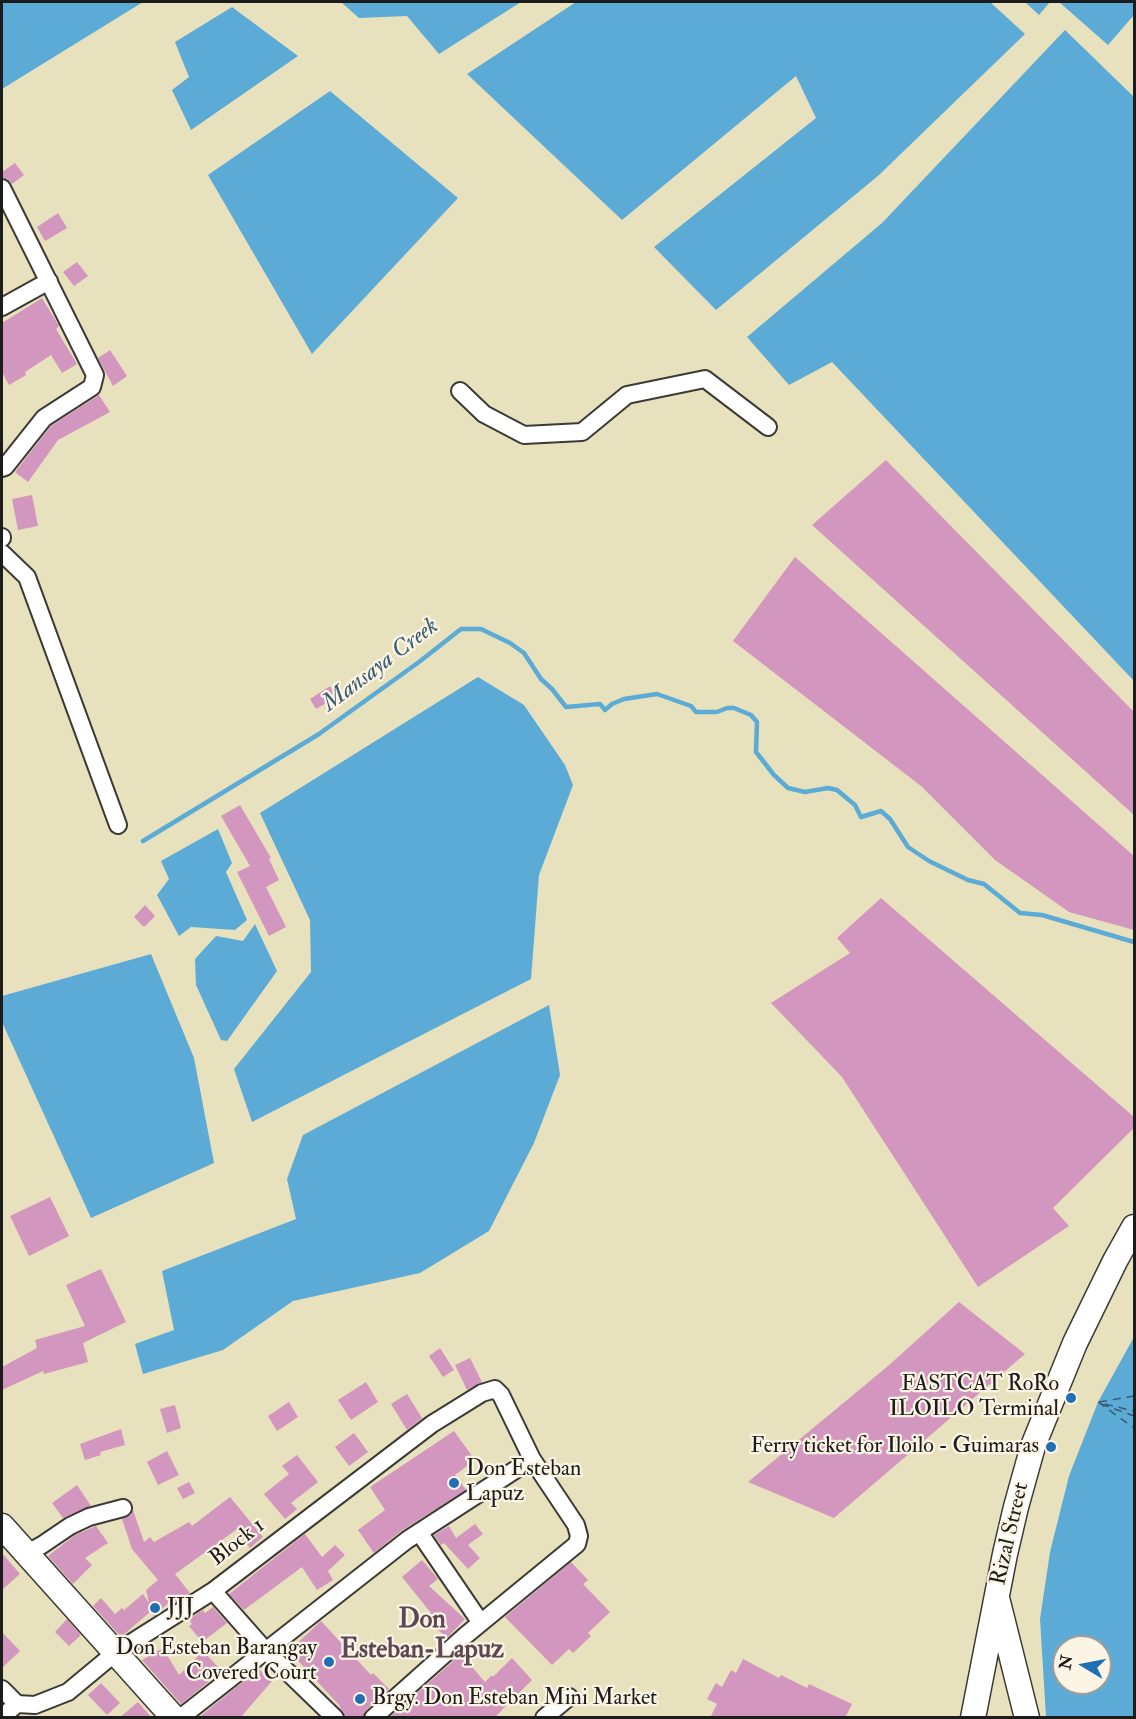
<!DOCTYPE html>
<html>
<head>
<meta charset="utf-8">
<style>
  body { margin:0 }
  #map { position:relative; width:1136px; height:1719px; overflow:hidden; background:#e8e1bd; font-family:"IM FELL Double Pica",serif }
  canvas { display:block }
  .frame { position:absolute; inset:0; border:3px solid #1c1c1c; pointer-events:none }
  .north { position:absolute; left:1052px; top:1635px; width:60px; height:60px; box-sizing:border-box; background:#fcf5e5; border:2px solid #a29e95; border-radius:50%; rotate:280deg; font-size:16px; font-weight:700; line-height:24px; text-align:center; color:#1c1c1c }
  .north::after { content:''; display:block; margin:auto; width:21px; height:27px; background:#1f6fb2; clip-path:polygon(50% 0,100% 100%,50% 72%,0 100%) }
</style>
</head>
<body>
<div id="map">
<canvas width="1136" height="1719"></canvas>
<div class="frame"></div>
<div class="north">N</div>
</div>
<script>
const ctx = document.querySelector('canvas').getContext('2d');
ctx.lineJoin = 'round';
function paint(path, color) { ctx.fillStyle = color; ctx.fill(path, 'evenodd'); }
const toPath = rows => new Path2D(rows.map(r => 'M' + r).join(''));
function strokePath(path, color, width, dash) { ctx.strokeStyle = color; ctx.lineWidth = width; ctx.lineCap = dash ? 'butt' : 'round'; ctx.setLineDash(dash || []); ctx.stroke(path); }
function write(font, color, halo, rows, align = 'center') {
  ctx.font = font + ' "IM FELL Double Pica",serif'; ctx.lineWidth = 4.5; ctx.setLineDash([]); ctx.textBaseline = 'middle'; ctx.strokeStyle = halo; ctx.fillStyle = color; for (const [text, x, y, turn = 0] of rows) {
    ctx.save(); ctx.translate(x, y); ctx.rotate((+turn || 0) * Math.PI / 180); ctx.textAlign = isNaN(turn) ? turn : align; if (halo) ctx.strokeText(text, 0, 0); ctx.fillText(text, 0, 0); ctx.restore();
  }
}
paint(toPath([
  [2,2,143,2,2,89],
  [341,2,521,2,439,54,407,16,359,18],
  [576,2,990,2,1025,34,879,175,716,310,654,247,816,118,796,76,622,220,467,74],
  [1025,2,1050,2,1039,15],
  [1059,2,1134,2,1134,15,1108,45],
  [232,7,298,56,191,130,172,90,189,77,175,42],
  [1065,30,1134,97,1134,681,832,362,789,385,747,337,882,223],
  [330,91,458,198,312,354,208,175],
  [478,677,524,705,565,765,573,785,539,875,531,979,252,1122,234,1069,311,972,310,920,260,813],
  [218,829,232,863,226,872,247,920,235,930,191,927,179,936,157,895,169,879,161,861],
  [255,924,277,971,227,1041,221,1040,196,985,195,959,216,936,243,941],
  [151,954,194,1058,214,1163,91,1218,2,1022,2,996],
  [549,1005,560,1075,534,1143,489,1231,420,1273,293,1301,223,1350,143,1374,135,1344,174,1330,162,1271,296,1219,287,1179,303,1135],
  [1134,1337,1134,1717,1046,1717,1040,1619,1050,1552,1069,1476,1098,1402],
  [1064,1647,1100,1647,1100,1683,1064,1683]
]), '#5cabd6');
strokePath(toPath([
  [143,841,319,734,419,662,461,629,481,629,510,643,524,653,541,679,552,689,566,707,600,704,605,710,612,704,624,699,657,694,691,706,696,712,717,712,727,708,734,708,751,715,757,722,756,752,774,775,788,788,805,792,828,788,837,790,855,805,861,817,881,811,890,819,908,847,929,861,968,880,984,884,1020,913,1042,915,1134,942]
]), '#5cabd6', 4.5);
strokePath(toPath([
  [1098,1402,1134,1428],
  [1099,1402,1134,1396],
  [1101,1404,1134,1416],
  [1105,1404,1134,1411]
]), '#395c70', 1.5, [8, 6]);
paint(toPath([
  [15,163,24,175,12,184,7,179,2,178,2,172],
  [58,213,67,228,45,241,37,227],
  [77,262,88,276,74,286,63,272],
  [42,298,59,326,56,329,77,364,62,373,51,355,25,372,26,375,9,385,2,372,2,323],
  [110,350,127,376,113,386,98,358],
  [99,395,110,412,58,440,28,482,15,472,51,426],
  [886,460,1134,712,1134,815,812,525],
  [32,495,38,526,18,530,12,499],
  [795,557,1134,856,1134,930,1069,912,995,860,921,786,733,641],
  [330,686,337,697,316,709,310,699],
  [240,805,271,858,269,859,279,880,266,887,286,927,269,936,237,872,250,866,221,816],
  [881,898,1134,1117,1134,1128,1053,1208,1069,1226,978,1287,842,1077,771,1003,850,953,837,938],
  [145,905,155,916,144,927,134,917],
  [50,1197,69,1236,29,1256,10,1216],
  [101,1269,126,1322,83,1343,88,1362,44,1374,43,1371,2,1390,2,1367,37,1348,35,1340,85,1326,66,1285],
  [959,1302,1025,1354,834,1518,748,1482,888,1366],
  [440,1348,454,1370,443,1377,429,1356],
  [470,1358,482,1382,467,1390,455,1365],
  [366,1382,378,1402,351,1420,338,1400],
  [407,1394,422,1418,407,1430,391,1404],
  [289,1402,298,1417,277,1431,268,1416],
  [175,1405,181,1428,167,1433,160,1409],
  [121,1429,125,1445,100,1452,101,1455,85,1460,80,1444],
  [454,1431,475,1460,455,1475,466,1490,401,1531,374,1553,358,1530,385,1510,370,1487],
  [354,1433,368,1452,349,1466,335,1447],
  [167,1451,179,1475,158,1485,147,1462],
  [297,1455,318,1482,291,1503,297,1509,285,1519,264,1494,289,1474,282,1466],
  [189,1482,195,1493,183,1499,177,1488],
  [77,1485,91,1506,63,1518,52,1503],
  [230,1497,263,1537,250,1548,236,1530,175,1574,190,1593,176,1602,173,1599,154,1616,150,1612,121,1637,93,1606,101,1598,115,1614,122,1608,124,1610,143,1594,149,1603,146,1590,158,1580,132,1549,122,1519,130,1516,133,1510,144,1542,150,1537,154,1542,189,1522,192,1526],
  [475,1524,483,1534,468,1545,480,1558,468,1569,444,1543,441,1545,434,1535,449,1526,456,1538],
  [96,1526,108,1543,85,1558,92,1565,73,1584,48,1556,75,1535],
  [305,1534,322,1557,335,1545,345,1555,328,1571,333,1580,317,1590,302,1567,244,1610,229,1594],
  [2,1553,20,1574,2,1590],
  [422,1560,438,1579,429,1586,465,1619,447,1638,426,1619,431,1613,402,1577],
  [571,1562,588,1580,583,1584,610,1612,588,1633,591,1636,573,1653,569,1649,552,1665,505,1617],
  [213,1607,227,1623,202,1642,189,1626,192,1624,189,1619,203,1610,205,1613],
  [67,1619,81,1635,69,1646,55,1632],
  [321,1621,371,1675,373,1673,389,1689,366,1710,363,1718,345,1718,339,1705,289,1651],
  [2,1632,20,1651,2,1668],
  [163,1648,179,1675,203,1651,222,1671,181,1704,142,1660],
  [461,1654,485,1682,492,1675,493,1677,512,1658,532,1680,494,1718,389,1718],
  [743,1659,779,1678,781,1675,807,1688,809,1684,852,1704,845,1718,710,1718,717,1704,707,1699,716,1683,722,1687,731,1670,736,1673],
  [259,1669,272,1681,240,1718,198,1718],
  [101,1683,120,1703,107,1715,88,1695],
  [138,1702,152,1718,119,1718]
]), '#d396be');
const street = toPath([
  [2,188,95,375,92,387,44,418,5,467,2,468],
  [2,307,49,281],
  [460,391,484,414,524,435,582,432,627,395,705,379,768,427],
  [2,537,2,538],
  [2,553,27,577,118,825],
  [419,1532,481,1623],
  [26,1554,42,1545,70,1526,89,1517,123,1508],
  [213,1591,265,1650,335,1718],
  [2,1689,17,1704],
  [2,1717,17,1704,35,1705,68,1692,115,1653,213,1591,432,1424,482,1393,495,1389,501,1395,532,1459,576,1525,579,1536,577,1544,466,1635,373,1718],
  [180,1718,407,1540,532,1459],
  [544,1718,569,1697]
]);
const secondary = toPath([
  [2,1526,174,1718],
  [998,1602,1027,1718],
  [973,1718,1005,1554,1016,1507,1033,1446,1075,1343,1115,1261,1134,1227]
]);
strokePath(street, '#3b3a34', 20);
strokePath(secondary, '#3b3a34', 27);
strokePath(street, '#fff', 16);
strokePath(secondary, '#fff', 24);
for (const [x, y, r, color] of [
  [1071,1398,6,"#1f6fb2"],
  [1051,1447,6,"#1f6fb2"],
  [454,1483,6,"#1f6fb2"],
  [155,1608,6,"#1f6fb2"],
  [329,1662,6,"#1f6fb2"],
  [360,1699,6,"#1f6fb2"]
]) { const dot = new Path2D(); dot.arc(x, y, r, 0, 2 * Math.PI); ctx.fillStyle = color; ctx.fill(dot); strokePath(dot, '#fcf5e5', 2); }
write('22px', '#1c1c1c', '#fcf5e5', [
  ["FASTCAT RoRo",1059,1385],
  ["ILOILO Terminal",1059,1410],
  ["Ferry ticket for Iloilo - Guimaras",1039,1447],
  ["Don Esteban",466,1470,"left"],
  ["Lapuz",466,1495,"left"],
  ["JJJ",167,1608,"left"],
  ["Don Esteban Barangay",317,1649],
  ["Covered Court",317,1674],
  ["Brgy. Don Esteban Mini Market",372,1699,"left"]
], 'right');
write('22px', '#1c1c1c', '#fcf5e5', [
  ["Rizal Street",1011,1534,-77],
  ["Block 1",238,1543,-38]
]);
write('italic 24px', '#395c70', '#fcf5e5', [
  ["Mansaya Creek",381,666,-37]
]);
write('bold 26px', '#5c4755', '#fcf5e5', [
  ["Don",422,1621],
  ["Esteban-Lapuz",422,1651]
]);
</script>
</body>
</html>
